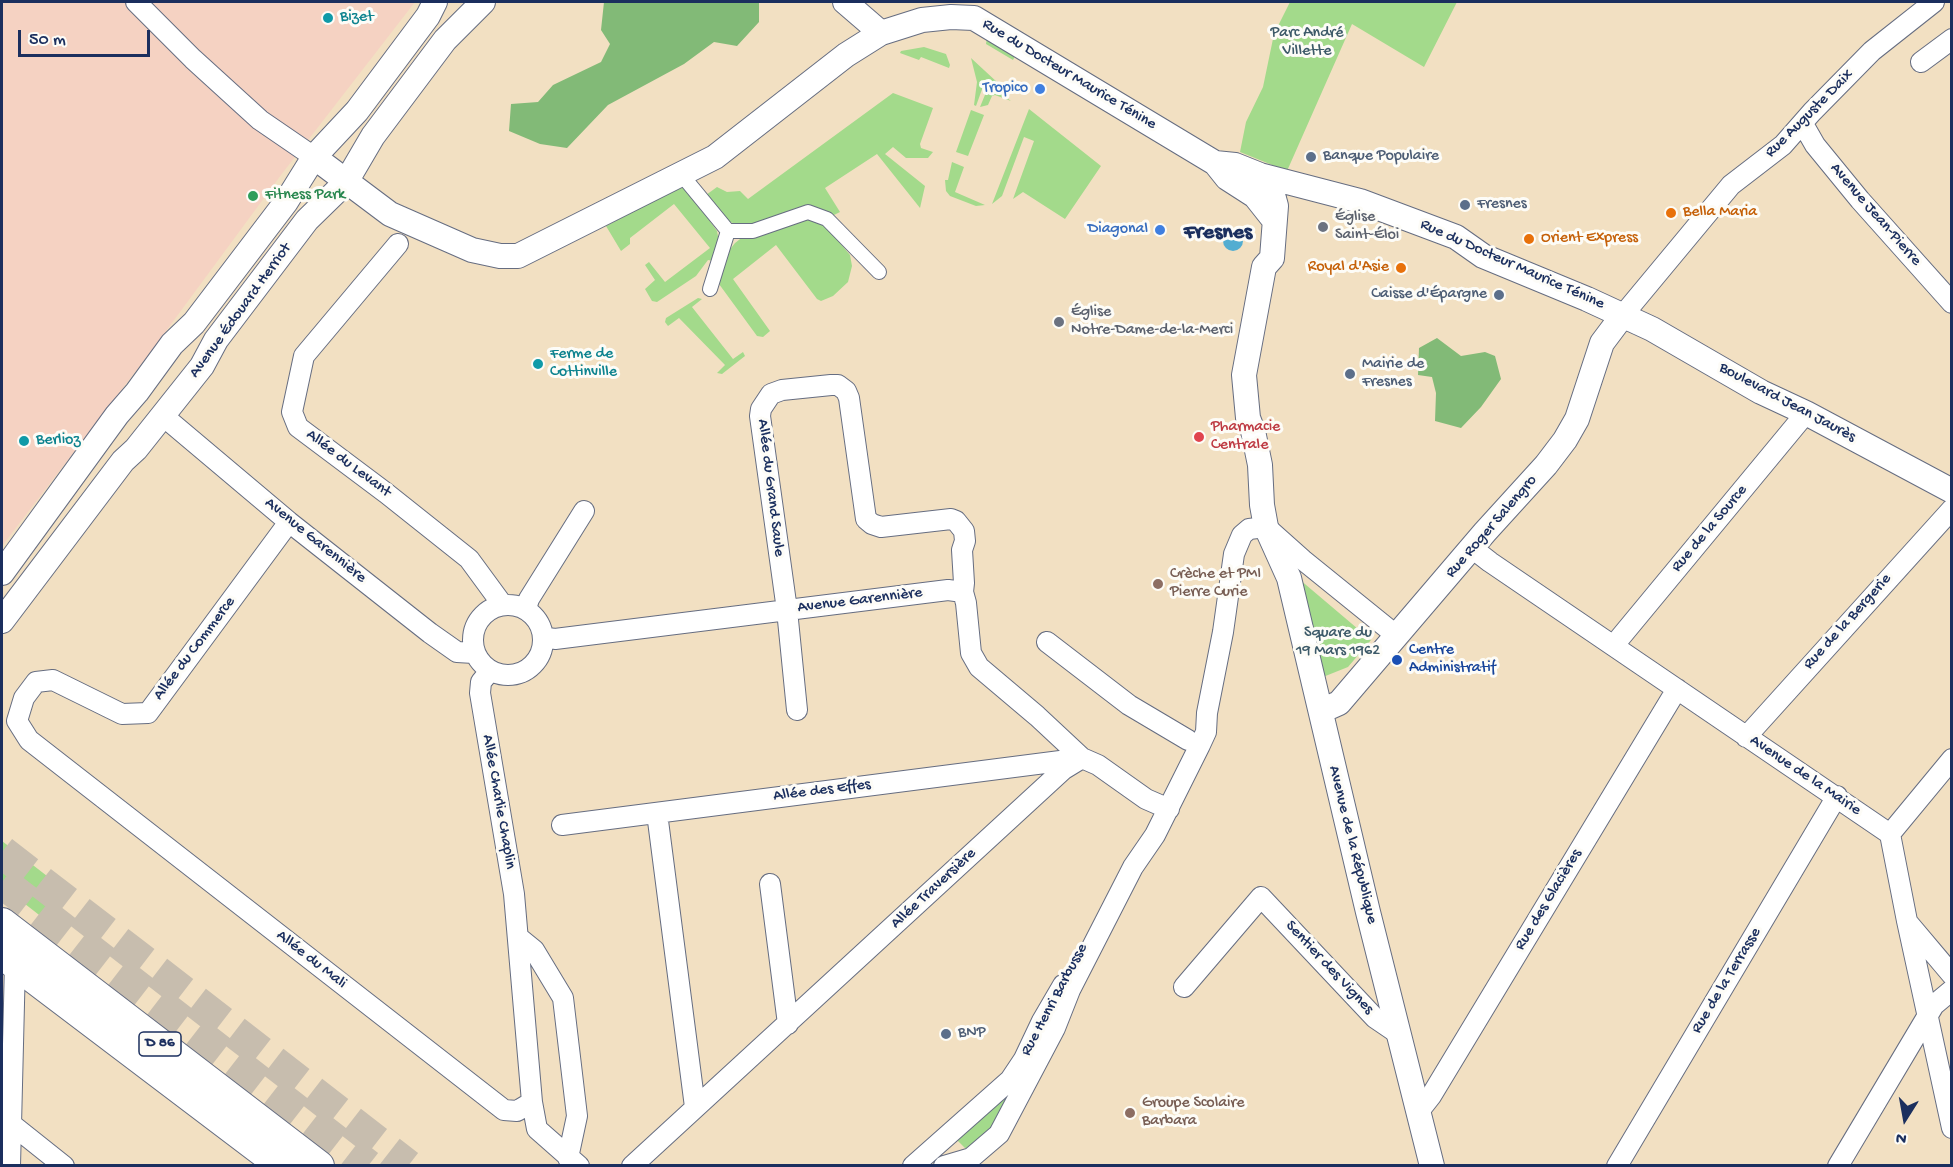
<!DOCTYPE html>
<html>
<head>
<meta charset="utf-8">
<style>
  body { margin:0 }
  #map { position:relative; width:1953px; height:1167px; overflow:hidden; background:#f2e0c2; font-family:"Gochi Hand",sans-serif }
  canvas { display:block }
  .frame { position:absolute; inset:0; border:3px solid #1b2f5e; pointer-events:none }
  .north { position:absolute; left:1875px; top:1089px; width:60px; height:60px; -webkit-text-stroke:4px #fdfcf7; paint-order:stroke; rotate:191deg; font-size:16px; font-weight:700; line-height:24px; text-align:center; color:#1b2f5e }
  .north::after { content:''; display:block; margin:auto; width:21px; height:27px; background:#1b2f5e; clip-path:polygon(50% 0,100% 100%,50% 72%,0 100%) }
  .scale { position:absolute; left:18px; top:30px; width:132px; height:27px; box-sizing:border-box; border:3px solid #1b2f5e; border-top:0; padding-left:8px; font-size:18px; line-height:21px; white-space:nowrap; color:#1b2f5e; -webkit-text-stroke:4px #fdfcf7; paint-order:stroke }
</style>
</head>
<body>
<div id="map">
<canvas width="1953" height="1167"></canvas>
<div class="frame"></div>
<div class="north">N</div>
<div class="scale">50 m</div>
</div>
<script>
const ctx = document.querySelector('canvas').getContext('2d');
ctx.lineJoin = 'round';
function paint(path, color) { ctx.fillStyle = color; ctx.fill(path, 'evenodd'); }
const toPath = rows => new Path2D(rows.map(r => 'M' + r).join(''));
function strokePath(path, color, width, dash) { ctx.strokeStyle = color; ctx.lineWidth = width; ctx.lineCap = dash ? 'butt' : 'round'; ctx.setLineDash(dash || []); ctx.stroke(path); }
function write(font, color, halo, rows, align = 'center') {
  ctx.font = font + ' "Gochi Hand",sans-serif'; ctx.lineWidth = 6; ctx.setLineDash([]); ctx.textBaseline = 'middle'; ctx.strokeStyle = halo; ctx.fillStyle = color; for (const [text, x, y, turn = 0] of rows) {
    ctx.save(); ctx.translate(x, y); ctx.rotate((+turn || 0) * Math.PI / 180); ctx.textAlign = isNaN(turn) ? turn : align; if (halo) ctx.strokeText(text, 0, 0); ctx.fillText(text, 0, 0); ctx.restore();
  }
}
paint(toPath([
  [2,2,415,2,281,175,152,350,2,546]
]), '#f5d2c2');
paint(toPath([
  [1290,2,1457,2,1424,67,1352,24,1287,171,1240,152,1246,122,1263,87,1274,34],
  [987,37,1016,54,1013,60,986,44],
  [924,47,946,54,950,65,949,68,921,57,919,60,900,53,901,51],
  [971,58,998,83,997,85,985,81,976,106,974,105,977,82],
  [992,87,995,89,1011,101,995,95,992,96,988,105,980,107,987,90],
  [893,93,933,108,920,144,921,148,933,152,928,158,906,158,893,147,885,154,925,186,920,208,877,154,825,188,840,212,832,216,820,209,806,207,796,208,755,225,736,224,724,220,706,195,717,187,727,192,740,191,748,199],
  [1029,109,1101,166,1065,219,1023,192,1013,199,1034,141,1024,137,1002,196,992,204],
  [971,110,984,115,968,156,956,152],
  [952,162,964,167,955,192,985,205,976,206,950,196,946,191,945,180,948,180],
  [681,186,687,189,717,231,720,247,714,261,708,260,696,276,657,302,652,301,645,289,655,280,645,265,649,262,665,282,710,248,674,204,630,238,630,244,621,251,606,226],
  [804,218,814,218,826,226,850,255,852,266,848,282,833,296,821,301,817,299,776,245,733,279,770,331,763,337,757,336,719,284,724,257,735,243,744,236,769,233],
  [698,298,702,299,692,307,733,359,743,352,745,356,722,374,717,373,725,365,679,318,668,326,665,322,666,318],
  [1299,579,1371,640,1348,667,1323,677],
  [2,841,65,890,43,918,2,886],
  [1017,1080,998,1127,969,1149,965,1148,956,1139]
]), '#a3da8b');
paint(toPath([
  [604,2,759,2,759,22,737,46,714,42,684,64,608,105,567,148,540,144,509,131,511,104,538,102,553,85,601,62,610,44,601,30],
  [1437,338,1461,356,1485,352,1495,356,1501,379,1481,407,1461,428,1435,421,1436,393,1432,377,1418,375,1419,348]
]), '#82ba77');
paint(toPath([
  '1223 241a10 10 0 1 1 20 0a10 10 0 1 1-20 0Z'
]), '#53add1');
strokePath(toPath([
  [2,852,408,1166],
  [2,882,368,1166]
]), '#c7bdae', 33, [33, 16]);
const pedestrian = toPath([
  [681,174,728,231,710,289],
  [728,231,753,231,808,212,827,219,879,272]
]);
const minor = toPath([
  [136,2,193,59,260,120,314,157],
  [1921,62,1952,39],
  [1803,124,1815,145,1860,200,1952,303],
  [398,244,304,356,292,412,298,427,386,493,469,559,502,604],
  [1623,315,1731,185,1783,145,1812,112,1872,51,1934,2],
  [162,415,289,522,430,633,457,652,474,653],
  [289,522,148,713,122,714,53,680,36,682,24,698,17,721,29,740,504,1110,517,1111,532,1102],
  [1472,548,1490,562,1890,834,1907,921,1952,1128],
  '473 640a35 35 0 1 1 70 0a35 35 0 1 1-70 0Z',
  [526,609,529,599,584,511],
  [544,637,555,639,948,590,963,592,966,603,971,653,979,667,1037,716,1082,758,1098,765,1146,799,1169,809],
  [1047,642,1129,705,1188,740],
  [1614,645,1806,413],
  [490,671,481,682,480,693,514,894,532,1102,537,1129,579,1166],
  [797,710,787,610,760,416,761,409,771,394,782,390,831,385,838,385,846,391,849,398,866,519,872,524,881,527,951,519,956,521,964,531,965,541,962,550,964,583,963,592],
  [1746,737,1952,509],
  [657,813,695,1107],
  [562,825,1076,759],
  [1890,834,1952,759],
  [770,884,788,1024],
  [1909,924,1952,975],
  [518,937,534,950,563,998,577,1116,568,1158],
  [1184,987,1261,897,1375,1018,1400,1035],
  [1420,1110,1431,1096,1677,689],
  [10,1123,64,1166],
  [10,1166,15,963],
  [632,1166,1064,769,1082,758],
  [913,1166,1010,1080,1024,1059,1042,1021,1063,985],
  [944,1166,971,1158,999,1134,1055,1028,1070,990,1133,867,1155,835,1200,745,1206,732,1207,713,1223,632,1234,554,1242,535,1249,529,1266,527,1303,560,1397,636],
  [1617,1166,1837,796],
  [1838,1166,1934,1005,1952,990]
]);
const tertiary = toPath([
  [845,2,881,33],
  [314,157,390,214,472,250,500,256,518,256,715,157,846,55,881,33,922,20,951,17,974,18,1215,163,1235,165,1260,175,1360,201,1456,237,1483,256,1587,299,1652,329,1761,392,1806,413,1952,491],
  [1215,163,1227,178,1255,196,1274,220],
  [1260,175,1270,184,1276,206,1272,258],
  [1272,258,1264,267,1244,375,1248,418,1253,431,1260,465,1262,505,1266,527,1289,578,1368,912,1432,1166],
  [2,573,117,415,137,392,172,344,194,323,286,202,314,157,357,111,428,16,435,2],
  [2,621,123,461,136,449,202,366,216,340,307,220,346,182,373,136,445,40,483,2],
  [1321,711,1339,703,1485,532,1546,465,1565,440,1577,419,1602,343,1623,315]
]);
const primary = toPath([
  [2,923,319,1166],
  [2,954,282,1166]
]);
strokePath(pedestrian, '#666d81', 16);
strokePath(minor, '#666d81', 22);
strokePath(tertiary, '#666d81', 26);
strokePath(primary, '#666d81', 32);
strokePath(pedestrian, '#fff', 14);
strokePath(minor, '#fff', 20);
strokePath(tertiary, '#fff', 24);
strokePath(primary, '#fff', 30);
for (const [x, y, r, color] of [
  [328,18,6,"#0f9aa8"],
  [1040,89,6,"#3f7fe0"],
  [1311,157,6,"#5c6f8a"],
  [253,196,6,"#2e9e5b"],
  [1465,205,6,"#5c6f8a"],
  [1671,213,6,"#e8710a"],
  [1323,227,6,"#6b7280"],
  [1160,230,6,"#3f7fe0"],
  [1529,239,6,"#e8710a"],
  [1401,268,6,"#e8710a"],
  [1499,295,6,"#5c6f8a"],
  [1059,322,6,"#6b7280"],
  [538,364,6,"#0f9aa8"],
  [1350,374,6,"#5c6f8a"],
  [1199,437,6,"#e0444e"],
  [24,441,6,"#0f9aa8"],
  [1158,584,6,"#8d6e63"],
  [1397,660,6,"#1a4fb4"],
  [946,1034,6,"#5c6f8a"],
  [1130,1113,6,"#8d6e63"]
]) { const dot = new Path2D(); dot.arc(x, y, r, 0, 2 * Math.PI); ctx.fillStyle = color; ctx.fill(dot); strokePath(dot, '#fdfcf7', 2); }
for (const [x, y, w] of [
  [160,1044,42]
]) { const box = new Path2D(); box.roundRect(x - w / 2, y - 12, w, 24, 4.5); ctx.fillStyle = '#fdfcf7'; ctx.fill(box); strokePath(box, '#1b2f5e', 1.5); }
write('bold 15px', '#1b2f5e', null, [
  ["D 86",160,1044]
]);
write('16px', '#0d838f', '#fdfcf7', [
  ["Bizet",340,18],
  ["Ferme de",550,355],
  ["Cottinville",550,373],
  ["Berlioz",36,441]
], 'left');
write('16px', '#3d5a69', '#fdfcf7', [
  ["Parc André",1307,34],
  ["Villette",1307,52],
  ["Square du",1338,634],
  ["19 Mars 1962",1338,652]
]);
write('16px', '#1b2f5e', '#fdfcf7', [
  ["Rue du Docteur Maurice Ténine",1069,75,31],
  ["Rue Auguste Daix",1810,114,-45],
  ["Avenue Jean-Pierre",1875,215,49],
  ["Rue du Docteur Maurice Ténine",1512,265,24],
  ["Avenue Édouard Herriot",241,311,-54],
  ["Boulevard Jean Jaurès",1787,403,28],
  ["Allée du Levant",348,464,37],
  ["Allée du Grand Saule",770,488,83],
  ["Rue Roger Salengro",1492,527,-49],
  ["Rue de la Source",1710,529,-50],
  ["Avenue Garennière",315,541,39],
  ["Avenue Garennière",860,601,-7],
  ["Rue de la Bergerie",1848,622,-48],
  ["Allée du Commerce",195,649,-53],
  ["Avenue de la Mairie",1805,776,34],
  ["Allée des Effes",822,791,-7],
  ["Allée Charlie Chaplin",498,802,80],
  ["Avenue de la République",1352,845,76],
  ["Allée Traversière",934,889,-43],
  ["Rue des Glacières",1549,900,-59],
  ["Allée du Mali",311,960,38],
  ["Sentier des Vignes",1329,968,47],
  ["Rue de la Terrasse",1727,981,-59],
  ["Rue Henri Barbusse",1055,1000,-62]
]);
write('16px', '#366cbe', '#fdfcf7', [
  ["Tropico",1028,89],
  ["Diagonal",1148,230]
], 'right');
write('16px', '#4e5e75', '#fdfcf7', [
  ["Banque Populaire",1323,157],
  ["Fresnes",1477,205],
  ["Caisse d'Épargne",1487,295,"right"],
  ["Mairie de",1362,365],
  ["Fresnes",1362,383],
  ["BNP",958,1034]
], 'left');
write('16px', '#27864d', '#fdfcf7', [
  ["Fitness Park",265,196]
], 'left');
write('16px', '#c56008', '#fdfcf7', [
  ["Bella Maria",1683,213],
  ["Orient Express",1541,239],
  ["Royal d'Asie",1389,268,"right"]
], 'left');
write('16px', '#5b616d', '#fdfcf7', [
  ["Église",1335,218],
  ["Saint-Éloi",1335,236],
  ["Église",1071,313],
  ["Notre-Dame-de-la-Merci",1071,331]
], 'left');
write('16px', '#be3a42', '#fdfcf7', [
  ["Pharmacie",1211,428],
  ["Centrale",1211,446]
], 'left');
write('16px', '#785e54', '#fdfcf7', [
  ["Crèche et PMI",1170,575],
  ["Pierre Curie",1170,593],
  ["Groupe Scolaire",1142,1104],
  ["Barbara",1142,1122]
], 'left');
write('16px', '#164399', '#fdfcf7', [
  ["Centre",1409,651],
  ["Administratif",1409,669]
], 'left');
write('bold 22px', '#1b2f5e', '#fdfcf7', [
  ["Fresnes",1218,234]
]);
</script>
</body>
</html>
